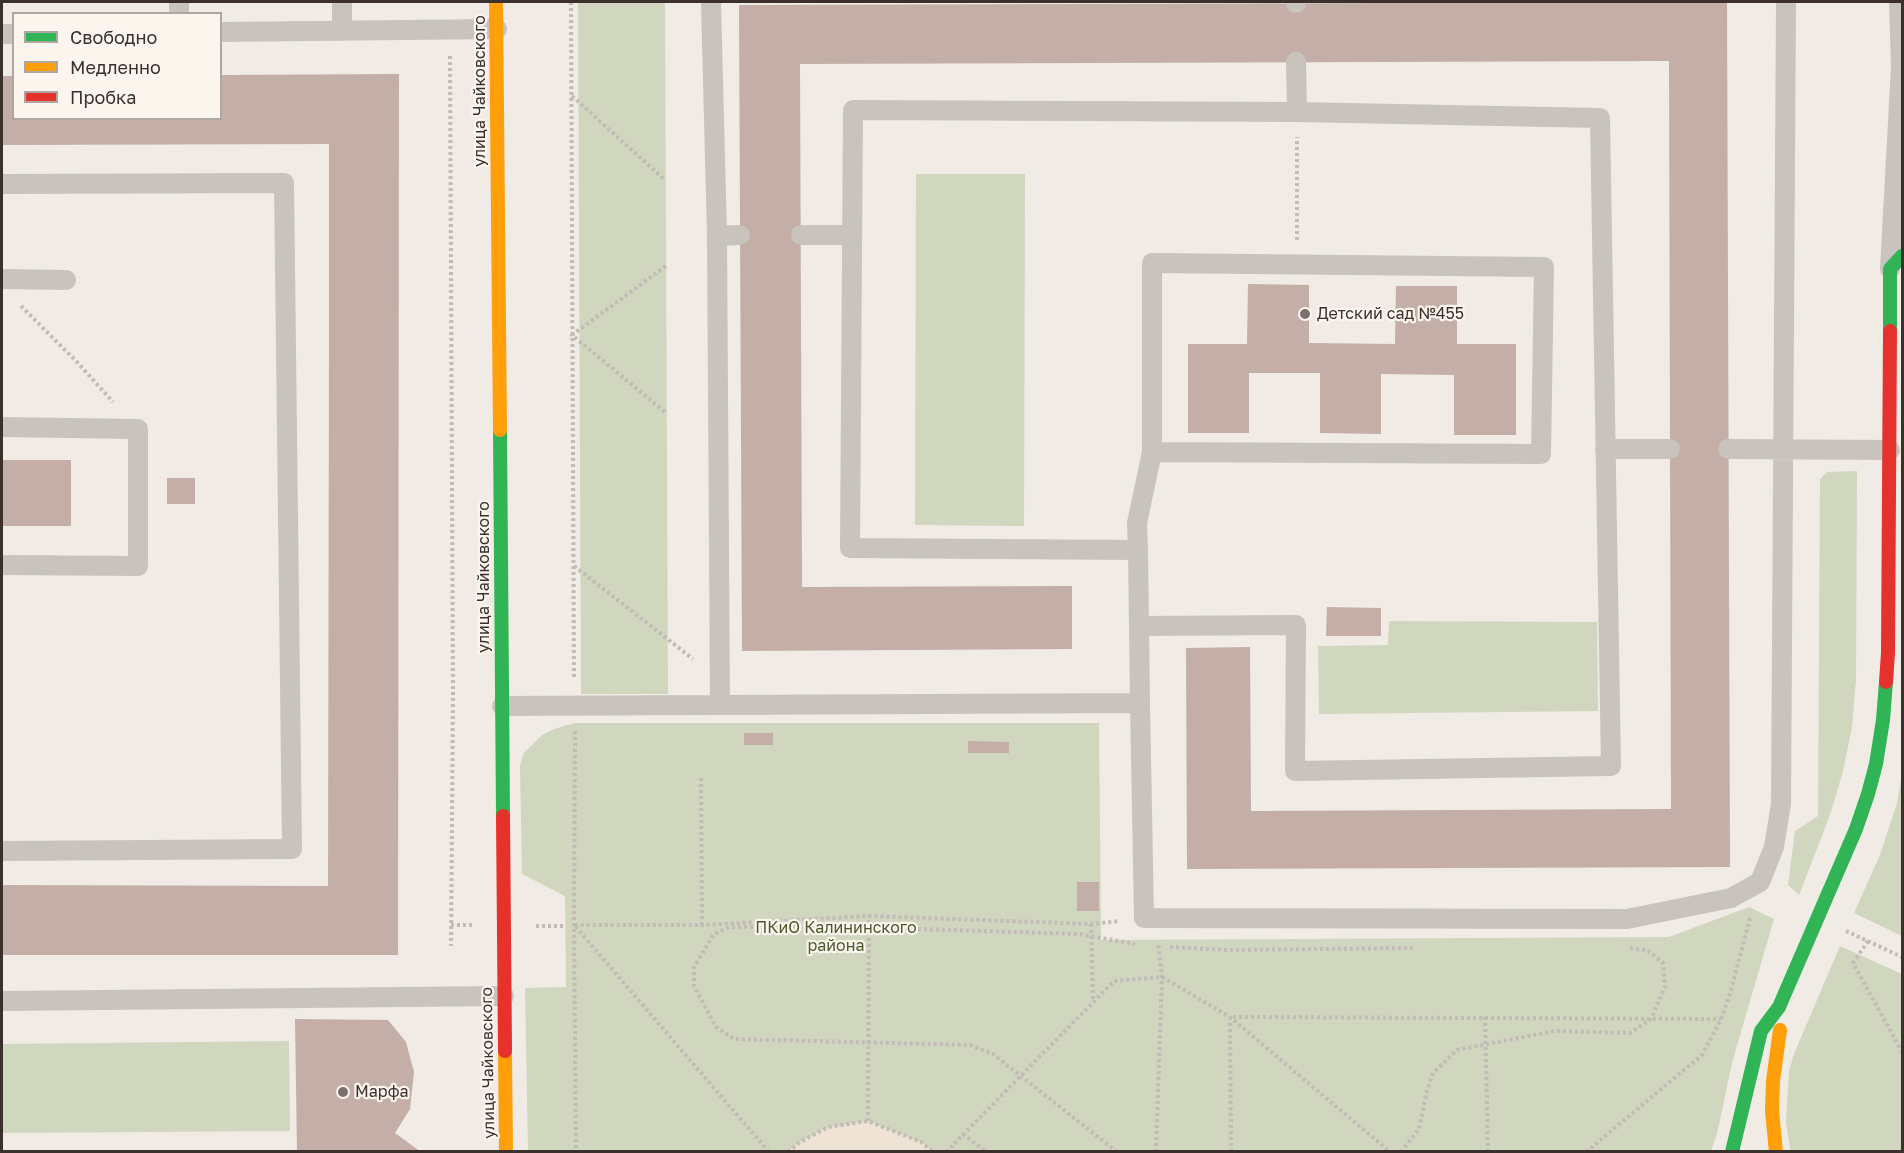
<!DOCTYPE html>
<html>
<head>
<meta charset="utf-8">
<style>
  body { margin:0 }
  #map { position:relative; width:1904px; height:1153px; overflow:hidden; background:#f0ebe5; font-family:"Golos Text",sans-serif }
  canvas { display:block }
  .frame { position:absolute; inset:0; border:3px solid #3b302b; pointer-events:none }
  .legend { position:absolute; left:12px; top:12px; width:210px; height:108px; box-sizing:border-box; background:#fbf5ee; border:2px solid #aea6a0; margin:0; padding:8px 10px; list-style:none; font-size:18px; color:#3b302b }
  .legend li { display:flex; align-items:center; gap:12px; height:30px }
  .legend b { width:30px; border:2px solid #aea6a0 }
</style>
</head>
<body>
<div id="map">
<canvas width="1904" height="1153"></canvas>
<div class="frame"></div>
<ul class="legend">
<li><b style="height:8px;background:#30b455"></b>Свободно</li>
<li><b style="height:8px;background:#ff9f0a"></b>Медленно</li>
<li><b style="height:8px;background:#e5322d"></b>Пробка</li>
</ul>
</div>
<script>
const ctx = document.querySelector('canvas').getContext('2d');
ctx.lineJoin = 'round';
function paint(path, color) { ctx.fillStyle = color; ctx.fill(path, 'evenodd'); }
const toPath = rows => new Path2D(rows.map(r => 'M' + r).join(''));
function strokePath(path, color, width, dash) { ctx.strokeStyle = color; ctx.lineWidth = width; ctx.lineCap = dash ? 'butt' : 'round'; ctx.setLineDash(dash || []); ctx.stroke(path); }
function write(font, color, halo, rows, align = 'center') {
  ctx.font = font + ' "Golos Text",sans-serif'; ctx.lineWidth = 4.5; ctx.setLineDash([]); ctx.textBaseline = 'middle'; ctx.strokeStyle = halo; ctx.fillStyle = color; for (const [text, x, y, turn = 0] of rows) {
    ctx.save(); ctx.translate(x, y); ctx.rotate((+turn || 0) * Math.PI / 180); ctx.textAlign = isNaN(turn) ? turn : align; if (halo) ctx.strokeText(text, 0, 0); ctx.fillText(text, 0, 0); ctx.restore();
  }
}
paint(toPath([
  [578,2,665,2,668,694,581,694],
  [916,174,1025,174,1024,526,915,525],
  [1857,471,1856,679,1852,727,1843,771,1830,815,1799,895,1788,885,1795,831,1818,816,1820,479,1827,472],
  [1389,621,1597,622,1598,711,1319,714,1318,646,1388,645],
  [575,723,1099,723,1101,940,1669,937,1749,907,1774,919,1732,1063,1717,1134,1711,1151,528,1151,525,988,566,987,565,896,522,874,520,765,524,753,542,735,554,729],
  [1902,773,1902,936,1854,913,1880,855,1897,803],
  [1840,946,1902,974,1902,1151,1791,1152,1786,1123,1789,1071,1794,1054],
  [289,1041,290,1131,2,1133,2,1044]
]), '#d1d6bf');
paint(toPath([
  [868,1121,921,1142,932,1151,788,1151,800,1142,828,1127]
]), '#eee3d5');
paint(toPath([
  [1727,2,1730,867,1187,869,1186,648,1250,647,1251,811,1671,809,1669,61,800,64,802,587,1072,586,1072,649,742,651,739,5],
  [399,74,398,955,2,955,2,885,328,886,329,352,329,144,2,145,2,76,14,76,14,118,220,118,220,75],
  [1248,284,1309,285,1309,343,1395,344,1396,286,1457,286,1457,344,1516,344,1516,435,1454,435,1454,375,1381,374,1381,434,1320,433,1320,373,1249,373,1249,433,1188,433,1188,344,1247,344],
  [2,460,71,460,71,526,2,526],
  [167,478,195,478,195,504,167,504],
  [1327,607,1381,608,1381,636,1326,636],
  [744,733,773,733,773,745,744,745],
  [968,741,1009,742,1009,753,968,753],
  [1077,882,1099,882,1099,911,1077,911],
  [295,1019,388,1020,406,1042,414,1072,410,1109,395,1133,421,1152,297,1152]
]), '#c3afa7');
strokePath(toPath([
  [571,2,574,679],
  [450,56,453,694,451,946],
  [572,96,665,180],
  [1297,240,1297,137],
  [666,266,572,335,666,413],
  [21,306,77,362,113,402],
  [574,566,693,659],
  [575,731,574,925,576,1152],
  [701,778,702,925],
  [1091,924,1093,1001],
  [451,925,472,925],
  [536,926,566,926],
  [1846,931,1902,957],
  [1868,941,1853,963,1902,1052],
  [1170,947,1225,950,1414,948],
  [1485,1017,1488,1152],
  [868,1121,869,916],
  [963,1134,986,1152],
  [769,1152,574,925,702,925,869,916,1091,924,1120,921],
  [788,1152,800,1142,828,1127,868,1121,921,1142,933,1152],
  [946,1152,1114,981,1162,977,1230,1017,1390,1152],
  [1117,1152,993,1054,970,1045,734,1039,716,1027,694,986,694,967,714,934,730,927,821,926,1079,934,1135,944],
  [1156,1152,1162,977,1158,943],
  [1231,1152,1230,1017,1721,1019],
  [1401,1152,1419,1129,1427,1091,1433,1073,1457,1050,1554,1031,1630,1033,1651,1019,1665,987,1663,963,1647,950,1628,948],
  [1586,1152,1702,1055,1721,1019,1730,994,1750,918]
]), '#c2bbb6', 4, [3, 3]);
strokePath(toPath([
  [179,2,179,14],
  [342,2,342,31],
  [711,2,717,236,720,705],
  [1296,2,1296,3],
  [220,32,497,29],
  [2,34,14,34],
  [2,184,284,183,292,849,2,851],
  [801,235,852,235],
  [717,236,740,235],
  [1890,269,1901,67,1899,2],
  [2,279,66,280],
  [2,427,138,429,138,566,2,565],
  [1605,449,1670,449],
  [1728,449,1890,450],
  [1138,550,1137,523,1152,452,1152,263,1544,267,1541,454,1152,452],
  [1139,626,1296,625,1295,771,1611,766,1600,118,1297,112,1296,62],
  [1140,703,1138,550,850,548,853,110,1297,112],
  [502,706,1140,703,1144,918,1627,919,1731,898,1760,882,1774,847,1781,804,1786,2],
  [2,1001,504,996]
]), '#c9c3be', 20);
strokePath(toPath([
  [1890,331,1890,269,1902,256],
  [500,430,503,816],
  [1732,1152,1761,1031,1779,1007,1856,829,1868,794,1876,764,1883,720,1886,682]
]), '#30b455', 14);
strokePath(toPath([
  [496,2,500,430],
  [505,1051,506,1152],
  [1776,1152,1772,1111,1773,1081,1780,1030]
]), '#ff9f0a', 14);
strokePath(toPath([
  [1886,682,1888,653,1890,331],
  [503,816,505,1051]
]), '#e5322d', 14);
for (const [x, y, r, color] of [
  [1305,314,6,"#7a716c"],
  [343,1092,6,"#7a716c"]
]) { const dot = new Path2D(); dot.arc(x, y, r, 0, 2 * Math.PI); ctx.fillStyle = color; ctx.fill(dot); strokePath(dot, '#fbf5ee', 2); }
write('16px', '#3b302b', '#fbf5ee', [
  ["улица Чайковского",480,91,-90],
  ["улица Чайковского",484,577,-90],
  ["улица Чайковского",488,1063,-91]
]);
write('16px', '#3b302b', '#fbf5ee', [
  ["Детский сад №455",1317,314],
  ["Марфа",355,1092]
], 'left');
write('16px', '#4a5a2e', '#fbf5ee', [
  ["ПКиО Калининского",836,928],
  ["района",836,946]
]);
</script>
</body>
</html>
